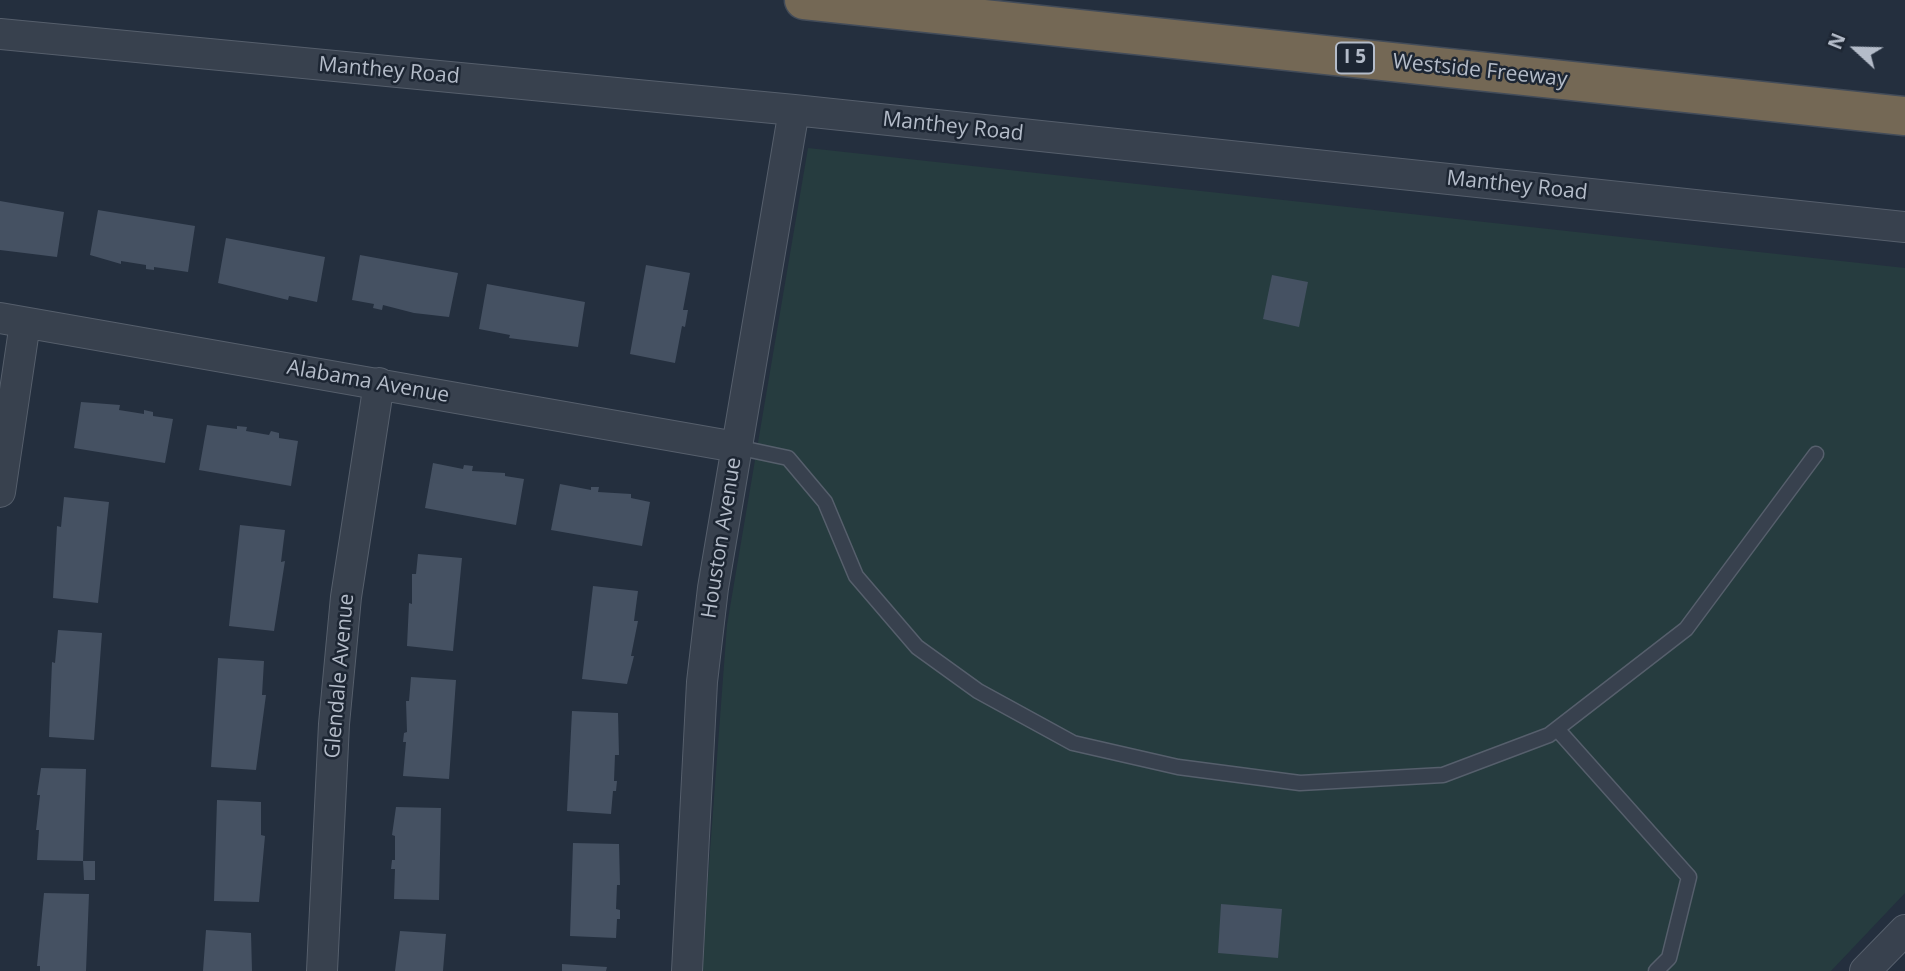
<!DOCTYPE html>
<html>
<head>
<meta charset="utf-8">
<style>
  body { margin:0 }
  #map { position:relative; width:1905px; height:971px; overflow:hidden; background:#242f3e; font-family:"Open Sans",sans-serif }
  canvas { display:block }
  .north { position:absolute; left:1821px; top:14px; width:70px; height:70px; -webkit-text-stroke:5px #1d2633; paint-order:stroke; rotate:292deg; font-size:19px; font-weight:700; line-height:28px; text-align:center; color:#b4bcc9 }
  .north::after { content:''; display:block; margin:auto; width:24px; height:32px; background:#b4bcc9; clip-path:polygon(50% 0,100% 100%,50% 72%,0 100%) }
</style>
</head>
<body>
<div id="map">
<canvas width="1905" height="971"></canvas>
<div class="north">N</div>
</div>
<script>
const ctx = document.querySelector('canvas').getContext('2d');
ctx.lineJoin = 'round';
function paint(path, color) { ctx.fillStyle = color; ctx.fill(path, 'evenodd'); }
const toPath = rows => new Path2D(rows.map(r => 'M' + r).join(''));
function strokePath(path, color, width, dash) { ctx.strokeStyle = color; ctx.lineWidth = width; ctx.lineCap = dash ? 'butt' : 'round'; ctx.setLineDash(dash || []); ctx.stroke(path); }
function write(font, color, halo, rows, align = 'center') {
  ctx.font = font + ' "Open Sans",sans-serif'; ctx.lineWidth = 5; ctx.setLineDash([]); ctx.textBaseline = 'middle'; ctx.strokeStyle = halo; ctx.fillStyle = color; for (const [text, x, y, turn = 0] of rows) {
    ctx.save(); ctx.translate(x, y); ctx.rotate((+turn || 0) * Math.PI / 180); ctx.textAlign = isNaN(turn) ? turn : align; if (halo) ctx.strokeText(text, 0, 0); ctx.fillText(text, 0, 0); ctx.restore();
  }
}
paint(toPath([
  [808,148,1905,268,1905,893,1831,971,701,971,727,625]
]), '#263c3f');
paint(toPath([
  [0,201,64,212,57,257,0,250],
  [98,210,195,226,188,272,154,267,154,270,146,269,146,265,121,261,121,264,90,255],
  [226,238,325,257,317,302,289,296,288,300,218,283],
  [360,255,458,273,449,317,414,313,383,305,382,310,373,308,374,304,352,300],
  [646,265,690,273,683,310,688,310,685,327,682,326,675,363,630,354],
  [1272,275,1308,282,1299,327,1263,319],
  [487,284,585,302,578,347,509,338,510,335,479,329],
  [81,402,120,405,119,410,144,414,144,410,153,412,153,416,173,419,165,463,74,448],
  [207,425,237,429,237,426,247,427,246,431,269,435,271,431,279,433,279,438,298,441,291,486,199,470],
  [433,463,463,469,464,465,473,466,472,471,505,473,505,476,524,479,516,525,425,508],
  [560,484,591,490,591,487,599,487,598,492,631,494,631,498,650,502,642,546,551,530],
  [64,497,109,502,98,603,53,598,57,526,61,527],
  [240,525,285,530,281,562,285,561,274,631,229,626],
  [418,554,462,558,453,651,407,646,409,603,412,604,412,574,416,574],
  [593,586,638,591,634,621,638,621,631,656,634,656,627,684,582,679],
  [58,630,102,633,94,740,49,737,52,662,55,663],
  [218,658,264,661,262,695,266,695,256,770,211,767],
  [411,677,456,680,449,779,403,776,406,742,403,742,404,733,407,732,406,701,409,701],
  [572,711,618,713,619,755,615,755,614,781,617,781,616,791,613,791,611,814,567,811],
  [41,768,86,769,83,861,95,861,95,880,84,880,83,861,37,860,39,830,36,830,40,795,37,795],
  [217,800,261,802,261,835,265,836,259,902,214,901],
  [396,807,441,808,439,900,394,899,395,869,391,869,392,860,395,860,395,836,392,835],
  [573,843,619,844,620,885,617,885,616,909,620,910,620,919,617,919,616,938,570,936],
  [44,893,89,894,86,971,40,971,40,966,37,966],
  [1221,904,1282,909,1278,958,1218,953],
  [206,930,251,933,252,971,203,971],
  [400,931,446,934,443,971,395,971],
  [562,964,607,967,606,971,562,971]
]), '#455162');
const service = toPath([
  [736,447,788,458,825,502,856,576,917,647,978,691,1073,743,1178,767,1300,783,1443,775,1549,735,1686,629,1816,454],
  [1557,729,1689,877,1669,958,1656,971]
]);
const minor = toPath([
  [0,34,794,110,1905,227],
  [0,318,736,447],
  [0,492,25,323],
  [322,971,334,724,346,597,379,383],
  [687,971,702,682,713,588,794,110],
  [1865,971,1905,930]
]);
const motorway = toPath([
  [804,0,1905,116]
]);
strokePath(service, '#565f6c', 17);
strokePath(minor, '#565f6c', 32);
strokePath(motorway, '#434c59', 41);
strokePath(service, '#38414e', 14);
strokePath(minor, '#38414e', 30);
strokePath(motorway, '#746855', 38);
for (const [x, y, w] of [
  [1355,58,38]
]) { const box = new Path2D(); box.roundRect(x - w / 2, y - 15.5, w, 31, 5); ctx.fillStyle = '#1d2633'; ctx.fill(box); strokePath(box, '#b4bcc9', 2); }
write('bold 19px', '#b4bcc9', null, [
  ["I 5",1355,58]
]);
write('21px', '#b4bcc9', '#1d2633', [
  ["Manthey Road",389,71,5],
  ["Westside Freeway",1480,71,6],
  ["Manthey Road",953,127,6],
  ["Manthey Road",1517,186,6],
  ["Alabama Avenue",368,382,10],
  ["Houston Avenue",722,538,-81],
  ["Glendale Avenue",340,676,-85]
]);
</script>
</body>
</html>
